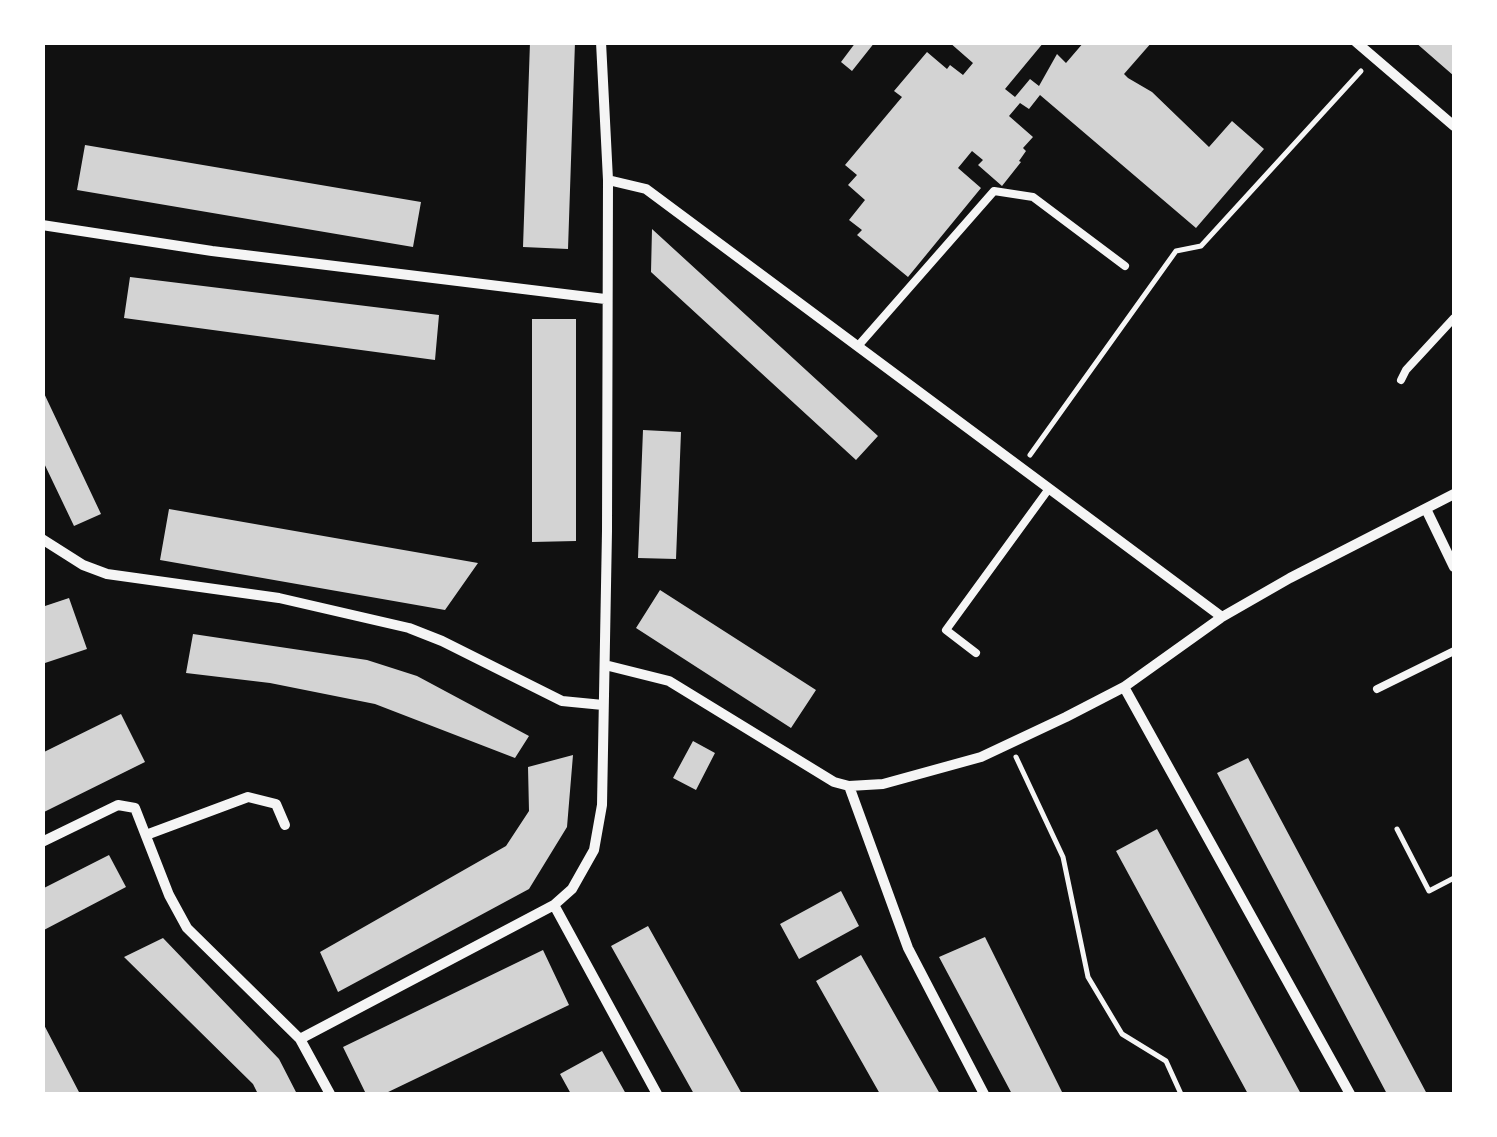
<!DOCTYPE html>
<html>
<head>
<meta charset="utf-8">
<style>
  body { margin:0 }
  #map { position:relative; width:1497px; height:1137px; overflow:hidden; background:#111; font-family:Poppins,sans-serif }
  canvas { display:block }
  .frame { position:absolute; inset:0; border:45px solid #fff; pointer-events:none }
</style>
</head>
<body>
<div id="map">
<canvas width="1497" height="1137"></canvas>
<div class="frame"></div>
</div>
<script>
const ctx = document.querySelector('canvas').getContext('2d');
ctx.lineJoin = 'round';
function paint(path, color) { ctx.fillStyle = color; ctx.fill(path, 'evenodd'); }
const toPath = rows => new Path2D(rows.map(r => 'M' + r).join(''));
function strokePath(path, color, width, dash) { ctx.strokeStyle = color; ctx.lineWidth = width; ctx.lineCap = dash ? 'butt' : 'round'; ctx.setLineDash(dash || []); ctx.stroke(path); }
paint(toPath([
  [530,42,575,42,568,249,523,247],
  [856,42,875,42,852,71,841,62],
  [949,42,1044,42,1005,89,1015,97,1030,79,1039,86,1057,54,1066,63,1084,42,1152,42,1124,74,1128,78,1152,92,1209,147,1232,121,1264,149,1196,228,1040,95,1029,109,1020,103,1009,116,1033,137,1023,148,1026,151,1019,161,1021,162,1002,186,978,165,983,160,972,151,958,168,981,188,908,277,857,235,862,230,849,220,865,200,848,185,857,175,845,165,902,97,894,91,927,52,947,69,950,65,963,75,973,63],
  [1415,42,1454,42,1454,76],
  [85,145,421,202,413,247,77,190],
  [652,229,878,436,856,460,651,272],
  [130,277,439,315,435,360,124,318],
  [532,319,576,319,576,541,532,542],
  [42,389,101,514,74,526,42,459],
  [643,430,681,432,676,559,638,558],
  [169,509,478,563,445,610,160,560],
  [660,590,816,690,791,728,636,628],
  [69,598,87,649,42,664,42,607],
  [193,634,367,660,417,676,529,736,515,758,375,704,270,683,186,673],
  [121,714,145,762,42,813,42,753],
  [693,741,715,753,696,790,673,778],
  [573,755,567,827,529,889,338,992,320,952,506,846,529,811,528,767],
  [1248,758,1427,1094,1387,1094,1217,773],
  [1157,829,1301,1094,1248,1094,1116,851],
  [109,855,126,887,42,931,42,889],
  [841,891,859,926,799,959,780,924],
  [648,926,742,1094,694,1094,611,946],
  [985,937,1063,1094,1012,1094,939,957],
  [163,938,279,1059,297,1094,258,1094,253,1084,124,957],
  [543,950,569,1005,384,1094,366,1094,343,1047],
  [861,955,940,1094,880,1094,816,981],
  [42,1021,80,1094,46,1094,42,1088],
  [602,1051,626,1094,571,1094,560,1074]
]), '#d3d3d3');
strokePath(toPath([
  [1030,455,1176,251,1201,246,1361,71],
  [1016,757,1063,857,1088,977,1122,1034,1166,1061,1181,1094],
  [1397,829,1429,891,1454,878]
]), '#f5f5f5', 5);
strokePath(toPath([
  [858,346,994,191,1033,197,1125,266],
  [1401,380,1406,370,1454,318],
  [976,653,946,630,1048,490],
  [1377,689,1454,651]
]), '#f5f5f5', 8);
strokePath(toPath([
  [1356,42,1454,126],
  [608,180,646,189,1222,617],
  [42,225,212,251,605,299],
  [1426,509,1454,567],
  [42,539,83,565,107,574,279,598,409,628,442,641,562,701,603,705],
  [605,665,669,681,834,782,849,786,883,784,981,757,1066,717,1124,687,1222,617,1290,578,1454,494],
  [1124,687,1350,1094],
  [849,786,908,948,984,1094],
  [146,835,248,797,276,804,285,825],
  [42,842,118,805,135,808,169,895,187,928,300,1039,330,1094],
  [554,905,657,1094],
  [300,1039,554,905,572,889,594,850,602,805,607,531,608,180,601,42]
]), '#f5f5f5', 10);
</script>
</body>
</html>
